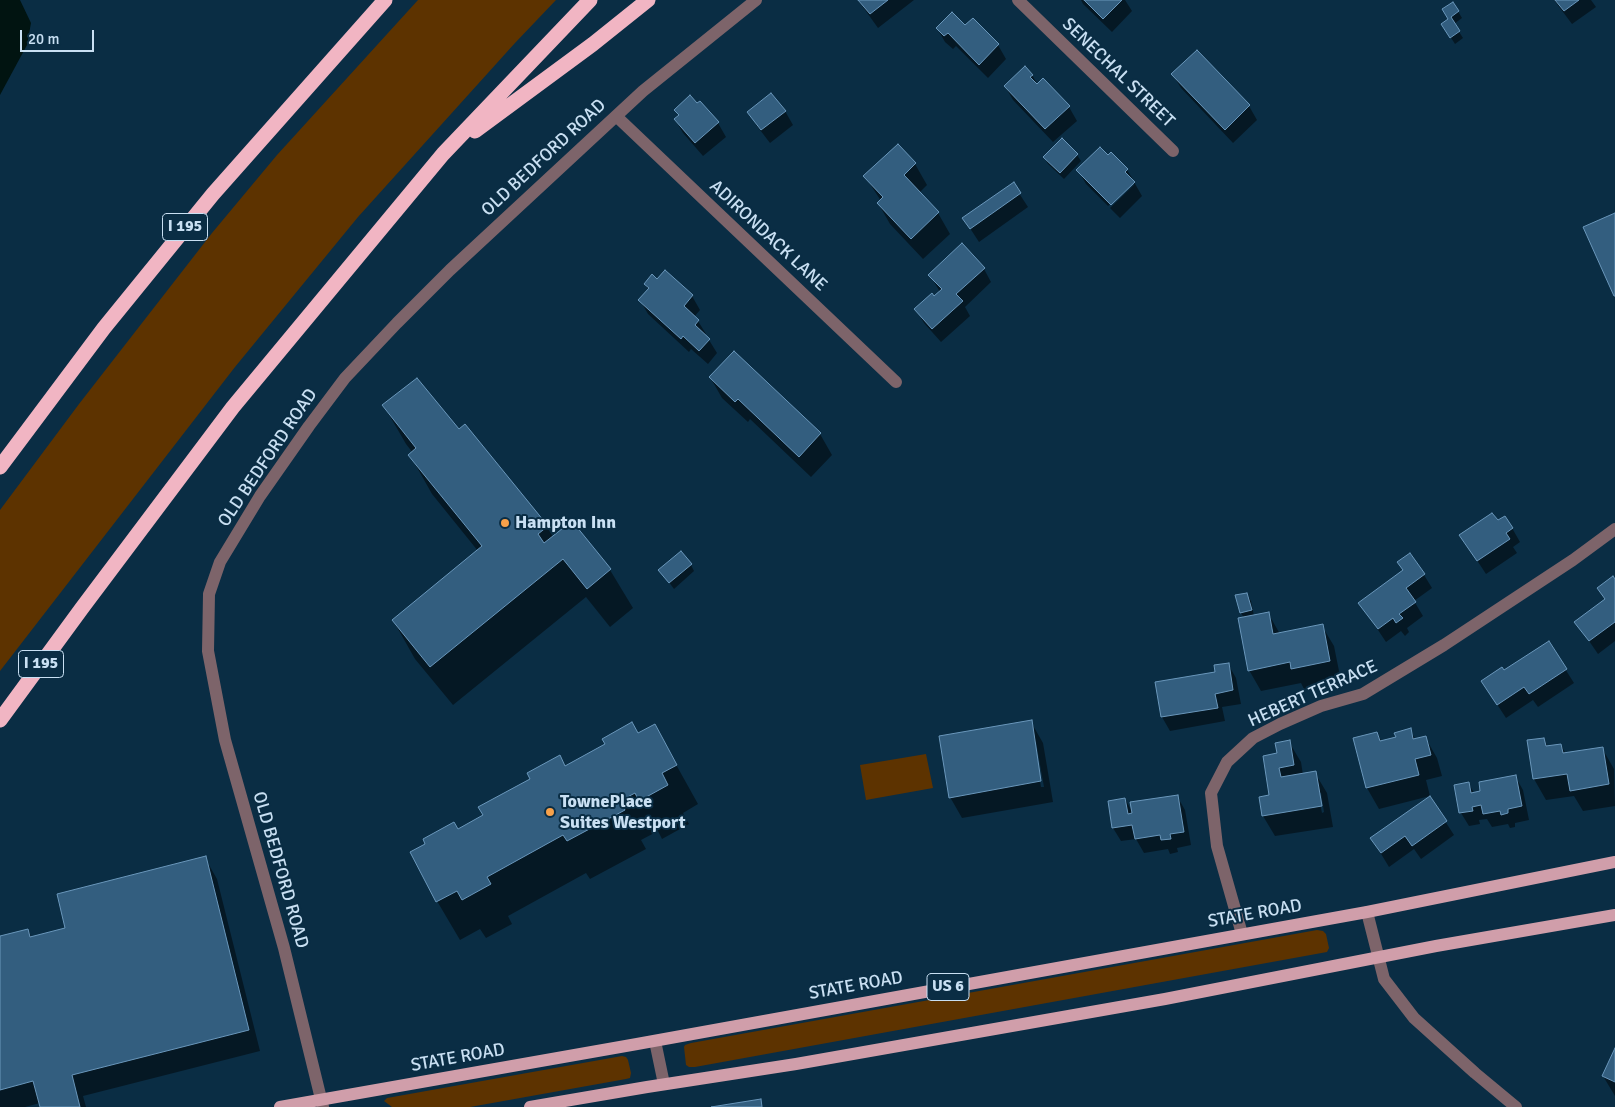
<!DOCTYPE html>
<html>
<head>
<meta charset="utf-8">
<style>
  body { margin:0 }
  #map { position:relative; width:1615px; height:1107px; overflow:hidden; background:#0a2d44; font-family:Signika,sans-serif }
  canvas { display:block }
  .scale { position:absolute; left:20px; top:30px; width:74px; height:22px; box-sizing:border-box; border:2px solid #c9e0f3; border-top:0; padding-left:6px; font-size:15px; line-height:18px; white-space:nowrap; color:#c9e0f3; -webkit-text-stroke:4px #0a2d44; paint-order:stroke }
</style>
</head>
<body>
<div id="map">
<canvas width="1615" height="1107"></canvas>
<div class="scale">20 m</div>
</div>
<script>
const ctx = document.querySelector('canvas').getContext('2d');
ctx.lineJoin = 'round';
function paint(path, color) { ctx.fillStyle = color; ctx.fill(path, 'evenodd'); }
const toPath = rows => new Path2D(rows.map(r => 'M' + r).join(''));
function strokePath(path, color, width, dash) { ctx.strokeStyle = color; ctx.lineWidth = width; ctx.lineCap = dash ? 'butt' : 'round'; ctx.setLineDash(dash || []); ctx.stroke(path); }
function write(font, color, halo, rows, align = 'center') {
  ctx.font = font + ' Signika,sans-serif'; ctx.lineWidth = 4; ctx.setLineDash([]); ctx.textBaseline = 'middle'; ctx.strokeStyle = halo; ctx.fillStyle = color; for (const [text, x, y, turn = 0] of rows) {
    ctx.save(); ctx.translate(x, y); ctx.rotate((+turn || 0) * Math.PI / 180); ctx.textAlign = isNaN(turn) ? turn : align; if (halo) ctx.strokeText(text, 0, 0); ctx.fillText(text, 0, 0); ctx.restore();
  }
}
paint(toPath([
  [418,0,556,0,515,43,358,217,235,367,0,671,0,510,79,404,212,233,277,155],
  [926,754,933,788,866,800,860,765],
  [1317,930,1323,931,1326,934,1329,948,1327,952,695,1067,689,1067,686,1065,684,1047,685,1045,691,1043],
  [622,1056,626,1057,628,1060,631,1073,630,1078,626,1079,470,1107,392,1107,384,1101,387,1098]
]), '#5d3300');
paint(toPath([
  [0,0,20,0,31,23,27,45,0,95]
]), '#011411');
paint(toPath([
  [858,0,914,0,878,28],
  [1081,0,1125,0,1132,11,1112,32,1083,4],
  [1554,0,1591,0,1596,7,1572,24],
  [1453,3,1462,18,1454,24,1463,38,1455,44,1446,30],
  [973,20,998,45,1006,59,988,78,956,46,953,49,945,42,937,28,965,27],
  [1032,75,1038,85,1069,107,1077,121,1053,142,1013,100,1005,86],
  [1173,75,1249,106,1257,120,1233,143,1181,88],
  [700,102,718,123,726,137,703,156,683,133,675,119,679,116,675,110,697,105],
  [785,111,793,125,770,143,757,126,749,112],
  [1062,140,1077,155,1081,161,1064,179,1048,164,1044,157],
  [898,145,915,164,927,185,919,193,938,213,950,234,923,259,890,224,878,203,881,201,865,176],
  [1111,154,1127,170,1134,181,1108,206,1086,184,1078,170],
  [1134,182,1142,196,1120,218,1110,208,1134,185],
  [1013,184,1028,207,979,242,964,219],
  [984,269,991,282,965,307,970,316,941,342,924,323,916,309,940,292,930,275],
  [657,281,692,296,700,310,694,317,698,321,706,334,705,336,709,340,717,353,708,364,691,349,689,352,648,314,640,300,649,290,645,284],
  [710,377,820,434,832,455,811,477,750,419,748,422,722,398],
  [384,406,547,527,553,537,572,522,610,570,633,608,610,627,586,597,453,705,415,659,393,620,478,551,432,494,410,455,413,453,406,444],
  [1497,522,1512,528,1520,542,1513,547,1517,553,1486,574,1461,536],
  [691,565,694,571,674,589,660,570],
  [1424,575,1432,588,1414,601,1423,616,1407,628,1409,632,1405,636,1401,631,1386,642,1360,603],
  [1615,581,1615,641,1598,654,1576,622,1605,600,1598,589],
  [1247,594,1251,601,1254,616,1268,613,1280,634,1322,626,1334,646,1341,681,1304,689,1301,683,1261,691,1249,670,1244,618,1241,613],
  [1548,642,1574,683,1538,707,1533,700,1506,718,1491,695,1503,672],
  [1228,664,1236,678,1241,704,1222,707,1225,721,1170,731,1162,717,1156,683,1216,673],
  [1031,722,1043,743,1053,802,962,818,950,797],
  [1034,742,1036,742,1044,787,1041,787],
  [654,725,698,804,683,813,689,824,662,839,658,831,641,840,646,849,590,879,586,873,508,916,512,924,486,938,480,929,460,940,437,901,457,830,565,767],
  [1410,730,1416,740,1425,737,1437,758,1442,776,1426,780,1430,796,1379,809,1367,788,1377,733,1382,742,1397,738],
  [1544,739,1548,747,1561,745,1566,754,1602,748,1614,769,1615,806,1583,811,1574,796,1546,800,1534,779,1529,741],
  [1289,742,1301,762,1303,775,1315,773,1327,793,1333,827,1275,836,1263,816,1270,796,1278,754],
  [1318,793,1321,793,1324,812,1322,813],
  [1515,776,1523,790,1529,820,1515,823,1515,827,1510,828,1508,824,1492,827,1487,819,1479,820,1480,824,1469,826,1461,813,1469,784,1474,793,1482,792],
  [1177,796,1185,810,1191,845,1177,848,1178,852,1170,854,1168,849,1144,853,1136,839,1121,841,1113,828,1125,799,1133,813],
  [1430,798,1454,835,1421,859,1414,849,1389,867,1372,839],
  [205,858,217,879,260,1051,83,1096,86,1107,41,1107,40,1103,25,1107,0,1107,0,937,28,930,32,938,67,929],
  [1615,1051,1615,1096,1603,1076]
]), '#0007');
const building = toPath([
  [858,0,888,0,870,14,858,0],
  [1084,0,1122,0,1103,19,1084,0],
  [1555,0,1579,0,1564,11,1555,0],
  [1453,2,1459,11,1451,17,1460,31,1450,38,1441,24,1448,19,1442,9,1453,2],
  [952,12,965,25,973,18,999,44,979,65,948,33,944,36,936,28,952,12],
  [1197,50,1250,105,1225,130,1171,74,1197,50],
  [1025,66,1033,75,1030,77,1037,84,1043,78,1070,106,1045,129,1004,86,1025,66],
  [771,93,786,111,761,130,747,112,771,93],
  [690,95,697,103,700,101,719,122,695,143,674,119,679,115,674,110,690,95],
  [1062,138,1078,154,1060,173,1043,157,1062,138],
  [898,144,916,163,904,175,939,212,911,239,877,203,883,197,863,176,898,144],
  [1100,147,1108,155,1111,152,1128,169,1125,172,1135,182,1111,205,1076,170,1100,147],
  [1014,182,1021,193,970,229,962,218,1014,182],
  [1615,213,1615,296,1614,296,1583,227,1615,213],
  [962,243,985,268,956,294,963,301,932,329,914,309,932,293,934,296,942,289,928,275,962,243],
  [665,270,693,295,684,306,699,320,695,325,710,339,699,351,683,336,681,339,638,300,649,288,644,284,652,274,657,279,665,270],
  [734,351,821,433,799,457,738,399,735,402,709,377,734,351],
  [417,378,459,429,465,424,548,526,538,534,544,543,572,521,611,569,587,589,563,559,430,667,392,620,482,546,408,455,416,448,382,405,417,378],
  [1492,513,1498,520,1505,516,1513,528,1506,533,1510,539,1477,561,1459,535,1492,513],
  [681,551,692,564,669,583,658,570,681,551],
  [1410,553,1425,574,1406,588,1416,602,1399,614,1403,618,1396,623,1393,618,1378,629,1358,603,1403,570,1397,562,1410,553],
  [1613,576,1615,579,1615,622,1589,641,1574,622,1605,599,1597,588,1613,576],
  [1247,593,1252,610,1240,613,1235,595,1247,593],
  [1269,612,1273,634,1323,624,1330,661,1291,669,1290,662,1248,671,1238,618,1269,612],
  [1549,641,1567,669,1529,694,1524,687,1497,705,1481,681,1502,667,1504,670,1549,641],
  [1229,663,1233,690,1215,694,1218,708,1161,717,1155,682,1215,672,1214,665,1229,663],
  [1032,720,1041,781,949,798,939,736,1032,720],
  [632,722,638,733,655,724,677,765,662,773,668,785,639,801,635,793,620,801,625,810,567,841,563,835,487,877,491,884,462,900,457,891,436,902,410,852,425,844,423,839,454,822,458,829,483,815,478,807,530,779,527,773,560,755,565,766,605,744,602,739,632,722],
  [1411,728,1413,739,1426,736,1431,755,1415,759,1419,775,1366,788,1353,738,1377,732,1380,741,1396,737,1394,733,1411,728],
  [1544,738,1546,746,1561,744,1563,753,1603,747,1609,784,1570,791,1567,774,1533,779,1527,740,1544,738],
  [1290,740,1294,765,1279,768,1281,777,1316,771,1322,806,1262,816,1259,797,1269,795,1263,756,1277,753,1275,743,1290,740],
  [1516,775,1522,806,1508,809,1508,813,1501,815,1500,811,1483,814,1481,805,1472,807,1473,811,1459,813,1454,785,1469,782,1471,793,1480,791,1479,782,1516,775],
  [1178,795,1184,832,1170,834,1171,839,1161,840,1160,835,1135,839,1132,825,1112,828,1108,801,1125,798,1128,814,1132,813,1130,802,1178,795],
  [1430,796,1447,821,1412,846,1405,836,1381,853,1370,838,1430,796],
  [206,856,249,1030,72,1075,80,1107,40,1107,33,1081,0,1090,0,936,28,929,30,937,65,928,57,894,206,856],
  [1615,1048,1615,1082,1602,1076,1615,1048],
  [761,1099,762,1107,711,1107,761,1099]
]);
paint(building, '#335e7f');
strokePath(building, '#6a97bb', 1);
strokePath(toPath([
  [1018,0,1173,151],
  [616,116,896,382],
  [1367,912,1384,979,1414,1018,1475,1073,1516,1107],
  [1242,934,1217,846,1211,793,1227,762,1253,738,1280,724,1321,706,1363,694,1444,645,1573,560,1615,529],
  [655,1041,664,1084],
  [323,1107,284,948,225,740,208,651,209,594,220,562,260,496,309,426,345,378,397,323,450,270,643,91,756,0]
]), '#7d646a', 12);
strokePath(toPath([
  [280,1107,637,1044,1367,912,1615,862],
  [530,1107,647,1087,796,1064,1165,999,1436,946,1615,915]
]), '#d09eaa', 12);
strokePath(toPath([
  [475,131,593,44,648,0],
  [0,467,104,328,213,194,385,0],
  [0,720,82,608,233,407,443,154,590,0]
]), '#f1b5c3', 15);
for (const [x, y, r, color] of [
  [505,523,5,"#f7a14a"],
  [550,812,5,"#f7a14a"]
]) { const dot = new Path2D(); dot.arc(x, y, r, 0, 2 * Math.PI); ctx.fillStyle = color; ctx.fill(dot); strokePath(dot, '#0a2d44', 2); }
for (const [x, y, w] of [
  [185,227,45],
  [41,664,45],
  [948,987,42]
]) { const box = new Path2D(); box.roundRect(x - w / 2, y - 13.5, w, 27, 4); ctx.fillStyle = '#0a2d44'; ctx.fill(box); strokePath(box, '#c9e0f3', 1); }
write('bold 16px', '#c9e0f3', null, [
  ["I 195",185,227],
  ["I 195",41,664],
  ["US 6",948,987]
]);
write('18px', '#c9e0f3', '#0a2d44', [
  ["SENECHAL STREET",1118,73,44],
  ["OLD BEDFORD ROAD",544,158,-43],
  ["ADIRONDACK LANE",768,236,43],
  ["OLD BEDFORD ROAD",268,458,-56],
  ["HEBERT TERRACE",1313,694,-24],
  ["OLD BEDFORD ROAD",280,870,74],
  ["STATE ROAD",1255,914,-10],
  ["STATE ROAD",856,986,-10],
  ["STATE ROAD",458,1058,-10]
]);
write('bold 18px', '#c9e0f3', '#0a2d44', [
  ["Hampton Inn",515,523],
  ["TownePlace",560,802],
  ["Suites Westport",560,823]
], 'left');
</script>
</body>
</html>
